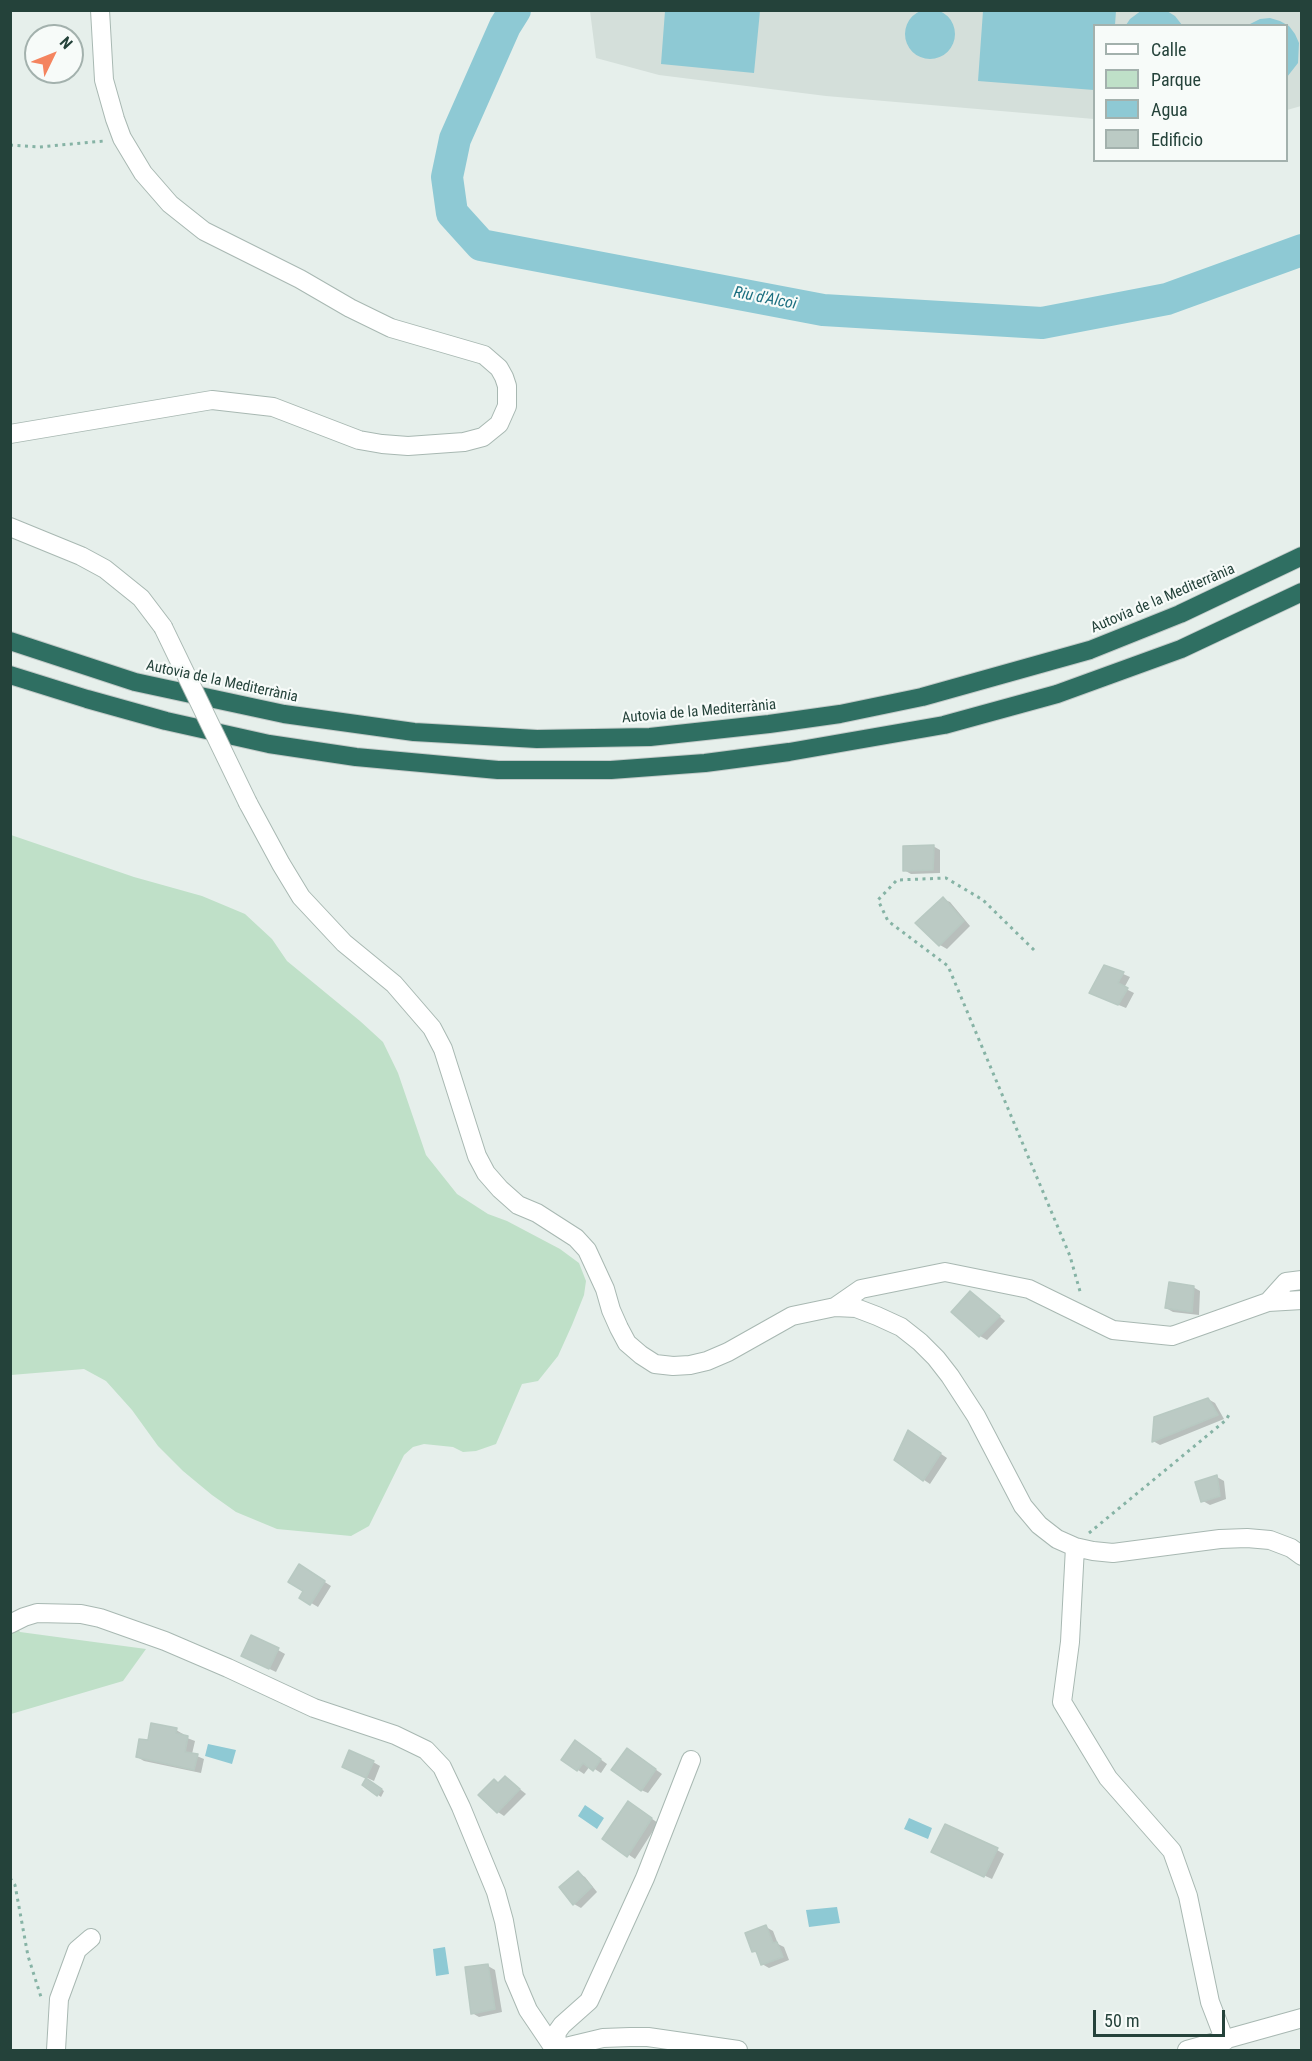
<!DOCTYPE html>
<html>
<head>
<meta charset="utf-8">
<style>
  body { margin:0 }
  #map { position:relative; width:1312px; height:2061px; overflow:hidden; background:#e6efeb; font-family:"Roboto Condensed",sans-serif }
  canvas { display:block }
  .frame { position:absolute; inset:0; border:12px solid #24423a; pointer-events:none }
  .legend { position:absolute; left:1093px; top:24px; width:195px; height:138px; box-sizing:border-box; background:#f7fbf9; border:2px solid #a3b1ad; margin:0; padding:8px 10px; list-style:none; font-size:18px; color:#24423a }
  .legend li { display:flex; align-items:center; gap:12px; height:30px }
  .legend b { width:30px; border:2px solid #a3b1ad }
  .north { position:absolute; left:24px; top:24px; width:60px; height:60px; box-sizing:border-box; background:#f7fbf9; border:2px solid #a3b1ad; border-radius:50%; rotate:47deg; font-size:16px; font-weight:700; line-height:24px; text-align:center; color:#24423a }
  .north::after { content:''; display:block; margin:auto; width:21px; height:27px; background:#f4845f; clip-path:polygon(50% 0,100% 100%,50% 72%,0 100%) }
  .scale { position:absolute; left:1093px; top:2010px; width:132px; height:27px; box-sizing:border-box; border:3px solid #24423a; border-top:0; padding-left:8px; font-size:18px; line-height:21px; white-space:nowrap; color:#24423a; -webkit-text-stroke:4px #f7fbf9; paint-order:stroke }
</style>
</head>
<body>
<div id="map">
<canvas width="1312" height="2061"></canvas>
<div class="frame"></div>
<ul class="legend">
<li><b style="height:8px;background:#fff"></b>Calle</li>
<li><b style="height:16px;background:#bfe0c8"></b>Parque</li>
<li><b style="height:16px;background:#8ec9d4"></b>Agua</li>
<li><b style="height:16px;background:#bbcac4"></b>Edificio</li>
</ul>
<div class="north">N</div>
<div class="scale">50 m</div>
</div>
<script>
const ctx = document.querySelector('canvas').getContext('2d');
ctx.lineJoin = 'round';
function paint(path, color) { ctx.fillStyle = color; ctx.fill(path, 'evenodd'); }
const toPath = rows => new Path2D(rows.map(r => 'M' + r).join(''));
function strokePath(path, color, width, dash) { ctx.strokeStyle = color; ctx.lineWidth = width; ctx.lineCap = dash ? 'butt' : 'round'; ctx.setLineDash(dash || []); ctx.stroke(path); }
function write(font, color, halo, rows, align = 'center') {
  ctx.font = font + ' "Roboto Condensed",sans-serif'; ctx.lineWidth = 4.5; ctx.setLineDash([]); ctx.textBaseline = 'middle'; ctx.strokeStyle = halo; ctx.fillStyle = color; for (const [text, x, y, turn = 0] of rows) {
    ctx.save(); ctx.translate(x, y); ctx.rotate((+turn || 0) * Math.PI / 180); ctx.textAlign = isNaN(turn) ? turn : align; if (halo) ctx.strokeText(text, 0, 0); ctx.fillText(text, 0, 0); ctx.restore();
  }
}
paint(toPath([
  [590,11,1301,11,1301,106,1287,110,1286,26,1094,26,1094,119,826,96,659,75,596,58]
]), '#d4dfda');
paint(toPath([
  [11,835,134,877,202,896,245,914,272,939,287,961,360,1021,383,1042,398,1073,426,1155,457,1194,488,1214,507,1221,560,1249,579,1263,586,1281,584,1295,572,1325,558,1356,538,1381,522,1384,496,1444,476,1451,463,1452,453,1447,424,1444,413,1447,404,1455,369,1526,351,1536,277,1529,236,1512,212,1495,183,1471,158,1446,132,1410,106,1381,84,1369,11,1375],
  [10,1617,20,1632,146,1649,123,1681,11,1714]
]), '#bfe0c8');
paint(toPath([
  '905 34a25 25 0 1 1 50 0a25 25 0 1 1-50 0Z',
  [1142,10,1167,11,1175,16,1182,25,1126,25,1130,19],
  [665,11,760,11,754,73,661,64],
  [983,11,1116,11,1115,25,1094,26,1094,90,978,81],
  [1270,18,1280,21,1289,26,1295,34,1299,43,1298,63,1287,77,1286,26,1248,25,1260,19],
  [208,1744,236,1750,232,1764,205,1756],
  [585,1805,604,1818,597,1829,578,1816],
  [909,1818,932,1828,928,1839,904,1829],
  [837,1907,840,1923,809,1927,806,1910],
  [445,1947,449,1974,436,1976,433,1949]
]), '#8ec9d4');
paint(toPath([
  [933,846,940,850,940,873,911,874,904,870],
  [943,899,950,902,970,926,947,949,940,945,917,923],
  [1105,966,1130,977,1124,988,1134,993,1126,1008,1097,996],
  [1193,1287,1200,1291,1199,1315,1173,1312,1166,1308],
  [977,1297,1005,1321,987,1340,980,1336],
  [1208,1399,1215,1403,1224,1419,1160,1445,1153,1441],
  [915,1436,947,1458,930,1484,924,1480],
  [1217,1477,1224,1481,1226,1499,1210,1505,1203,1501],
  [300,1566,331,1586,318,1607,301,1597,305,1591],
  [278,1650,285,1654,276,1672,249,1659],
  [176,1730,183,1734,182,1736,195,1741,192,1754,204,1759,201,1773,144,1761,137,1757,149,1742],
  [582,1746,607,1764,601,1773,590,1766,584,1774,578,1770],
  [634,1754,662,1774,648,1793,641,1790],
  [373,1762,380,1766,374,1781,350,1770],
  [506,1778,526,1794,504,1816,498,1812,499,1784],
  [367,1780,384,1791,381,1797,364,1785],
  [635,1807,658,1823,635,1859,604,1838],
  [997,1850,1004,1854,992,1879,940,1855],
  [578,1873,585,1877,597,1892,581,1908,574,1904],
  [766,1927,773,1931,778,1944,784,1947,789,1960,769,1968,762,1964,759,1954,753,1951],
  [488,1966,495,1970,502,2012,479,2017,472,2013]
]), '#0003');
strokePath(toPath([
  [515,10,505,26,455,139,447,177,452,213,481,245,823,310,1042,323,1167,299,1302,250]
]), '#8ec9d4', 32);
const building = toPath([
  [934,845,933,870,903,871,903,846,934,845],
  [943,897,964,921,939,946,915,923,943,897],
  [1104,965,1124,972,1118,983,1128,988,1118,1005,1089,993,1104,965],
  [1169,1282,1194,1286,1192,1312,1165,1308,1169,1282],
  [970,1291,1000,1316,979,1337,951,1312,970,1291],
  [1208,1398,1218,1415,1152,1442,1154,1417,1208,1398],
  [908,1430,941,1453,923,1481,894,1460,908,1430],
  [1217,1475,1220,1496,1201,1502,1195,1482,1217,1475],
  [299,1564,325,1581,310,1605,299,1598,303,1591,288,1582,299,1564],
  [251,1635,279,1648,269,1669,241,1656,251,1635],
  [151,1723,177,1728,176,1733,188,1736,185,1752,198,1754,194,1770,136,1757,139,1739,148,1740,151,1723],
  [575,1740,601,1759,593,1771,583,1763,577,1771,561,1760,575,1740],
  [627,1748,656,1769,641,1791,611,1770,627,1748],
  [349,1750,374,1761,366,1778,342,1767,349,1750],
  [505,1776,520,1789,497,1813,478,1795,494,1779,498,1783,505,1776],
  [366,1778,382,1789,377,1796,362,1785,366,1778],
  [628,1801,652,1818,627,1857,602,1839,628,1801],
  [945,1824,998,1848,984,1877,931,1852,945,1824],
  [578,1871,592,1887,573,1905,559,1887,578,1871],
  [766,1925,773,1943,777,1942,783,1957,761,1965,756,1951,752,1952,745,1933,766,1925],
  [488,1964,495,2009,471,2014,465,1967,488,1964]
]);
paint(building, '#bbcac4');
strokePath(building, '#b8c9c2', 1.5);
const minor = toPath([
  [10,434,212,400,273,407,359,440,382,444,408,446,464,442,483,437,499,424,507,406,507,386,504,377,499,368,484,355,391,328,350,308,300,279,204,231,170,204,143,173,122,138,115,119,104,80,100,10],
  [10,527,81,556,105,569,141,598,163,627],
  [248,803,281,864,301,897,344,943,394,984,432,1028,443,1049,477,1156,486,1173,500,1189,518,1205,537,1213,576,1238,587,1250,605,1289,611,1310,619,1328,627,1343,641,1355,655,1364,673,1366,690,1365,707,1361,728,1352,792,1316,835,1307,856,1308,877,1316,901,1327,920,1342,936,1358,950,1376,976,1416,1023,1506,1039,1525,1057,1539,1075,1547,1093,1551,1113,1553,1220,1539,1247,1538,1270,1540,1291,1548,1302,1556],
  [1268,1302,1286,1282,1302,1280],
  [835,1307,861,1289,945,1272,1029,1289,1113,1330,1172,1336,1268,1302,1302,1300],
  [1075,1547,1070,1642,1062,1702,1108,1778,1172,1851,1188,1896,1210,2002,1225,2041],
  [10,1624,24,1617,37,1613,81,1614,100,1618,165,1641,228,1668,314,1708,395,1735,426,1750,442,1767,461,1807,496,1892,504,1921,514,1977,528,2010,555,2050],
  [56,2050,59,1999,77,1950,91,1938],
  [553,2050,603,2038,630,2037,648,2037,738,2050],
  [555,2050,557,2032,562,2025,589,2001,645,1878,691,1760],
  [1187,2050,1302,2018]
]);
const highway = toPath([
  [10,641,135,682,284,714,414,732,537,739,650,737,769,724,840,714,922,697,1090,650,1180,614,1302,556],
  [10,675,87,699,166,721,269,744,356,757,498,770,611,770,705,763,789,752,944,725,1057,694,1181,649,1302,592]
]);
strokePath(minor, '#a8b8b2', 20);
strokePath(highway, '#c2cac8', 20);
strokePath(toPath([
  [10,145,39,147,104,141],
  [1034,950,983,900,946,878,897,880,878,900,888,921,948,966,1070,1256,1081,1295],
  [1089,1533,1197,1444,1226,1420,1230,1413],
  [10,1878,15,1885,28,1956,41,1997]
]), '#86b3a5', 3, [3, 4.5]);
strokePath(minor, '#fff', 18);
strokePath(highway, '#2f6f62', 18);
const minorBridge = toPath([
  [163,627,248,803]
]);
strokePath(minorBridge, '#a8b8b2', 20, []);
strokePath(minorBridge, '#fff', 18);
write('15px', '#24423a', '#f7fbf9', [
  ["Autovia de la Mediterrània",1163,599,-23],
  ["Autovia de la Mediterrània",222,682,12],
  ["Autovia de la Mediterrània",699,712,-5]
]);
write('italic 16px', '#1c6f80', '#f7fbf9', [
  ["Riu d'Alcoi",765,299,11]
]);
</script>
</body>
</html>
